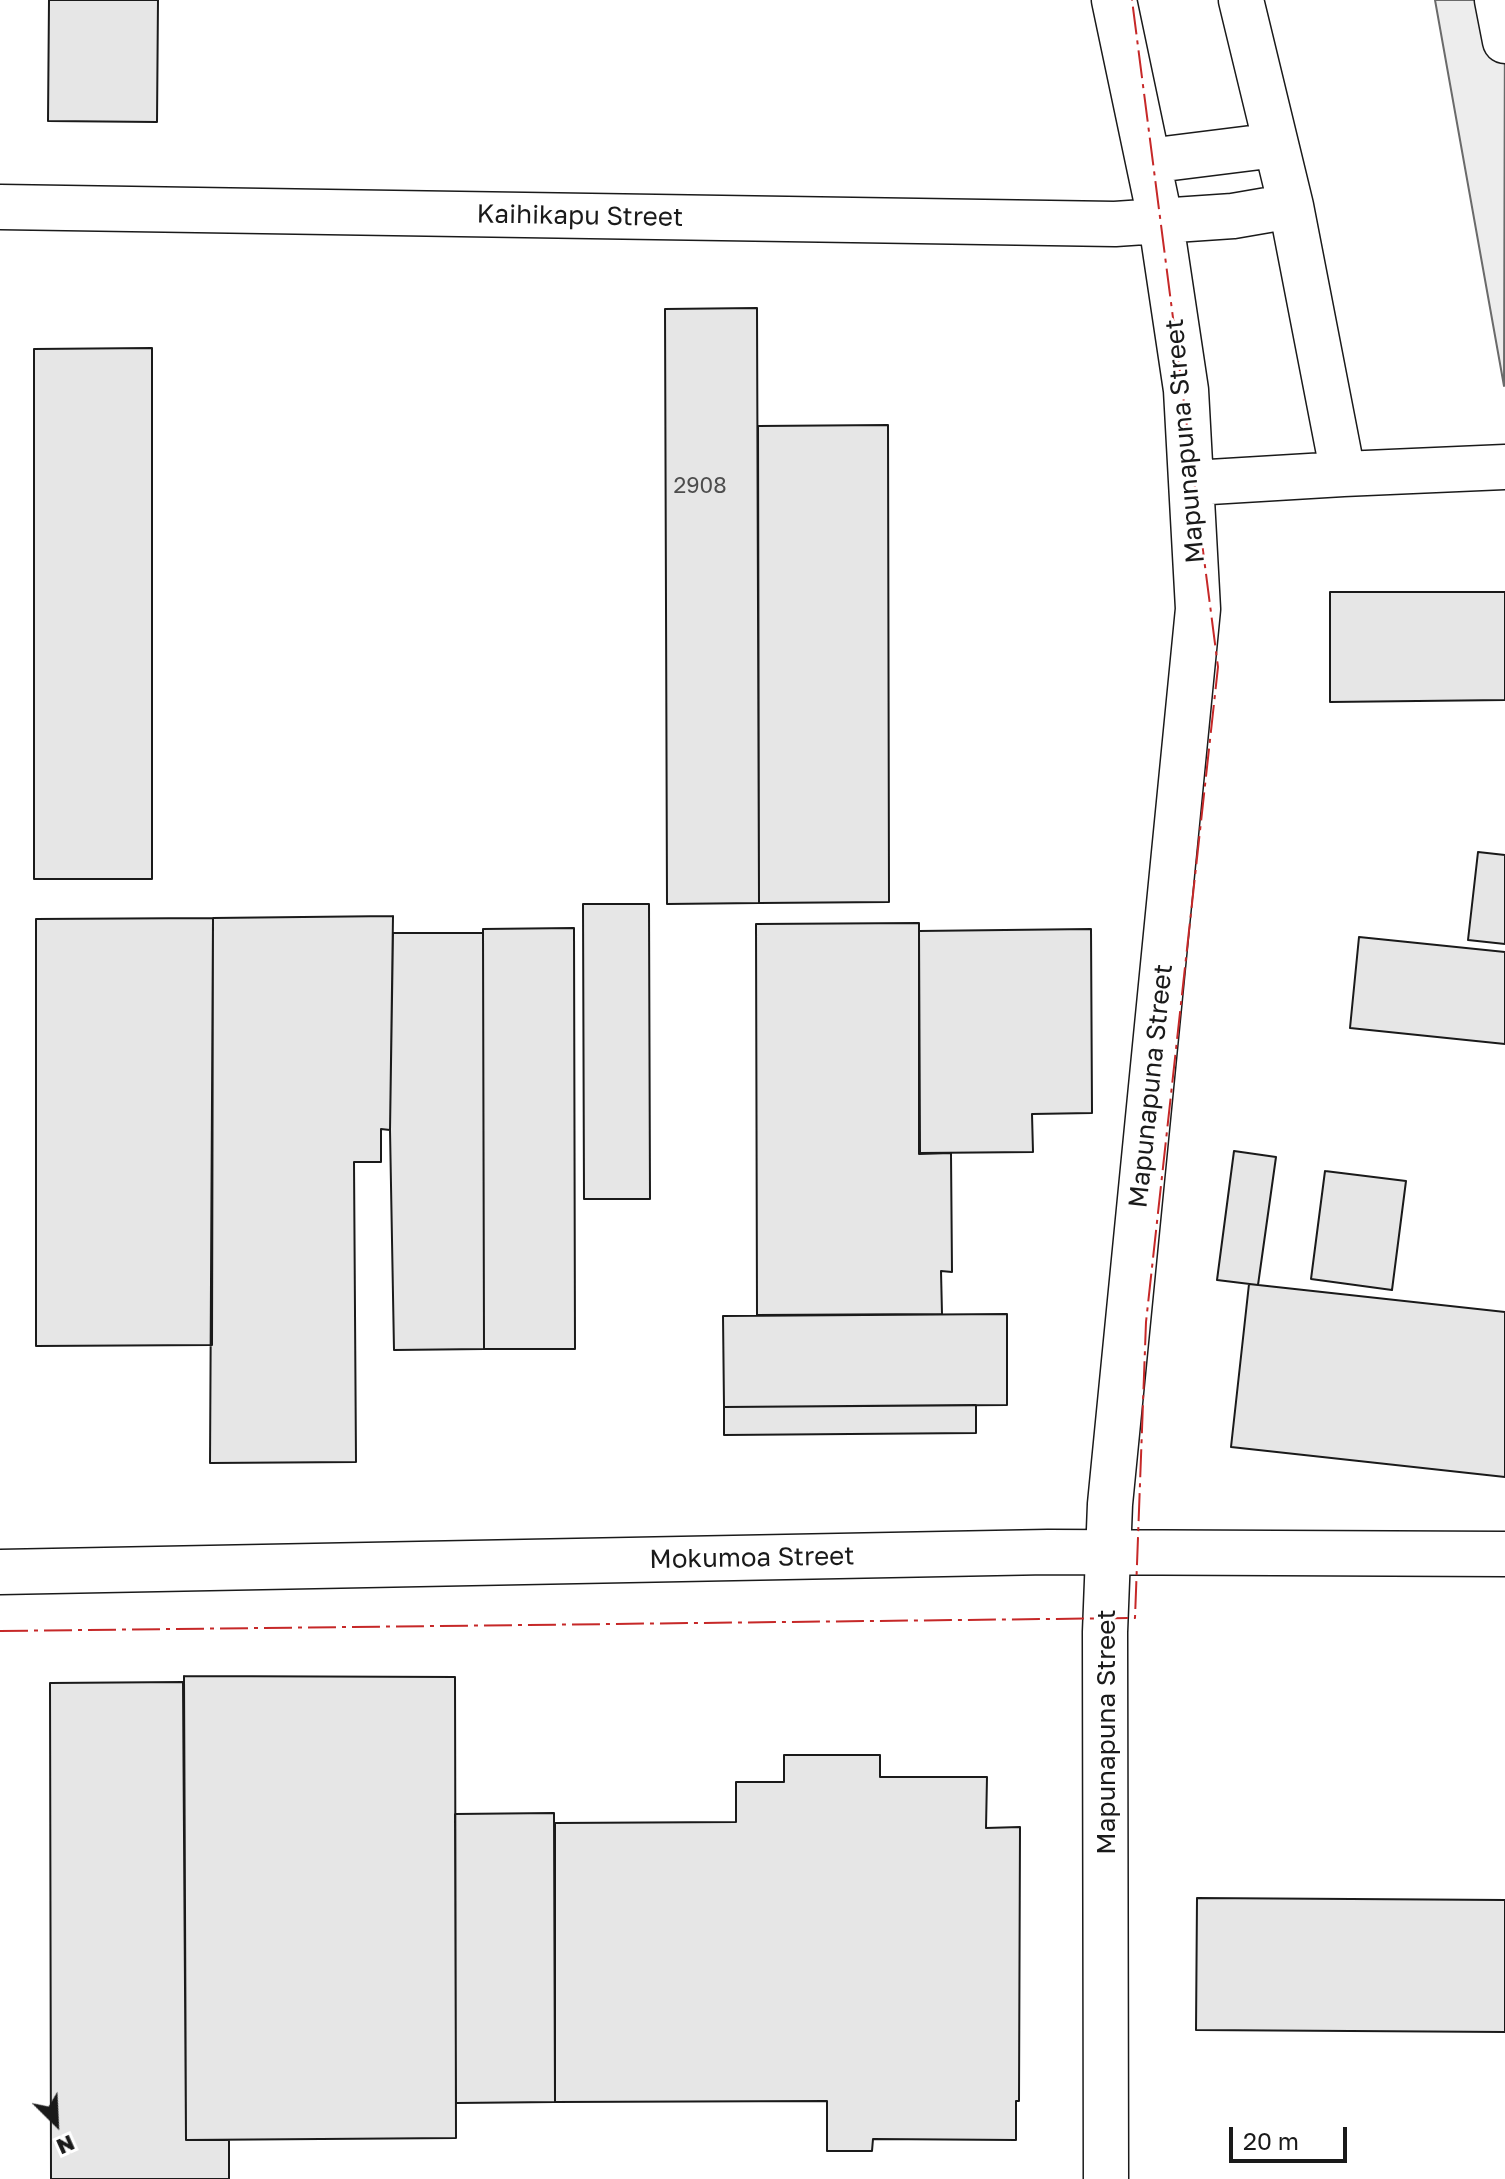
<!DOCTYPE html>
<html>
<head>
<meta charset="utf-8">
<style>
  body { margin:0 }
  #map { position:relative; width:1505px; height:2179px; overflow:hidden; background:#fff; font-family:"Golos Text",sans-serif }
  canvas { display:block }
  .north { position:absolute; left:16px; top:2083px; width:80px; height:80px; -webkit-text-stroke:6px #fff; paint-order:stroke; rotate:156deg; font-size:22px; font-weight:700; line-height:32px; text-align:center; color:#1a1a1a }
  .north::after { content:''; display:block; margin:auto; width:28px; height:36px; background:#1a1a1a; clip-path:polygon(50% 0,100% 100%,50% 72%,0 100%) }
  .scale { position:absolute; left:1229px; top:2127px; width:118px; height:36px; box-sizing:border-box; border:4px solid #1a1a1a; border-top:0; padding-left:10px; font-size:24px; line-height:28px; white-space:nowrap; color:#1a1a1a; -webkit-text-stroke:6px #fff; paint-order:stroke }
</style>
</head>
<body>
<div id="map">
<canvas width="1505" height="2179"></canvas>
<div class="north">N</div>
<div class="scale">20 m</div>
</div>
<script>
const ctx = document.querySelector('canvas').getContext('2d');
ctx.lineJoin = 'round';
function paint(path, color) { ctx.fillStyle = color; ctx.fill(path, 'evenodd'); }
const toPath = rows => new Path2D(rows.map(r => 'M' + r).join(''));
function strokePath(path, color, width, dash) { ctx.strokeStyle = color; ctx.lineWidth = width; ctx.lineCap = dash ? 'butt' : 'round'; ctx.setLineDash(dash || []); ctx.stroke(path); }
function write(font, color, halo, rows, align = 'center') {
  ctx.font = font + ' "Golos Text",sans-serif'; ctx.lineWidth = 6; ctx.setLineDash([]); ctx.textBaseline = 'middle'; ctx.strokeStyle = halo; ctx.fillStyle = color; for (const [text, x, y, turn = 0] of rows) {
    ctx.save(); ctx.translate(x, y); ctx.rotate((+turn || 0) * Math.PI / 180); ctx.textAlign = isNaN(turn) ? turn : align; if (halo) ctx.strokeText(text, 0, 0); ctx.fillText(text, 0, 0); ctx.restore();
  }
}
const parking = toPath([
  [1435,0,1505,0,1504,386,1435,0]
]);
paint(parking, '#ededed');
strokePath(parking, '#6a6a6a', 2);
const building = toPath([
  [49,0,158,0,157,122,48,121,49,0],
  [757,308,759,903,667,904,665,309,757,308],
  [152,348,152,879,34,879,34,349,152,348],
  [888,425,889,902,759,903,758,426,888,425],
  [1330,592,1505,592,1505,700,1330,702,1330,592],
  [1478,852,1505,855,1505,944,1468,940,1478,852],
  [583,904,649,904,650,1199,584,1199,583,904],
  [393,916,390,1130,381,1129,381,1162,354,1162,356,1462,210,1463,213,918,393,916],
  [213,918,212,1345,36,1346,36,919,213,918],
  [919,923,919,1154,951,1153,952,1272,941,1271,942,1314,757,1315,756,924,919,923],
  [574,928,575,1349,484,1349,483,929,574,928],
  [1091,929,1092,1113,1032,1114,1033,1152,920,1153,919,931,1091,929],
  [393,933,483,933,484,1349,394,1350,390,1130,393,933],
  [1359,937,1505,952,1505,1044,1350,1028,1359,937],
  [1234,1151,1276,1157,1258,1285,1217,1280,1234,1151],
  [1325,1171,1406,1181,1392,1290,1311,1279,1325,1171],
  [1249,1284,1505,1312,1505,1477,1231,1447,1249,1284],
  [1007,1314,1007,1405,724,1407,723,1316,1007,1314],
  [976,1405,976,1433,724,1435,724,1407,976,1405],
  [184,1676,455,1677,456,2138,186,2140,184,1676],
  [183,1682,186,2140,229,2140,229,2179,51,2179,50,1683,183,1682],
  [784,1755,880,1755,880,1777,987,1777,986,1828,1020,1827,1019,2101,1016,2101,1016,2140,873,2139,872,2151,827,2151,827,2101,555,2102,555,1823,736,1822,736,1782,784,1782,784,1755],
  [554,1813,555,2102,456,2103,455,1814,554,1813],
  [1197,1898,1505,1900,1505,2032,1196,2030,1197,1898]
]);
paint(building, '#e6e6e6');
strokePath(building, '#1a1a1a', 2);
const minor = toPath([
  [1241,0,1291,206],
  [1497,0,1505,41],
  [1148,161,1276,145],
  [0,207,1115,224,1233,216,1291,206,1343,474,1505,467],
  [1193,483,1343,474],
  [0,1572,1048,1552,1505,1554],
  [1106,2179,1105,1632,1110,1504,1198,609,1186,390,1161,223,1114,0]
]);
strokePath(minor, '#1a1a1a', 47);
strokePath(minor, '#fff', 44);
strokePath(toPath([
  [0,1631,1135,1618,1146,1322,1218,667,1132,0]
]), '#c62828', 2, [28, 6, 4, 6]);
write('22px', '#4d4d4d', null, [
  ["2908",700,486]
]);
write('26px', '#1a1a1a', '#fff', [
  ["Kaihikapu Street",580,216,1],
  ["Mapunapuna Street",1185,441,-95],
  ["Mapunapuna Street",1151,1086,-84],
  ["Mokumoa Street",752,1558,-1],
  ["Mapunapuna Street",1107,1732,-90]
]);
</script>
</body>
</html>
